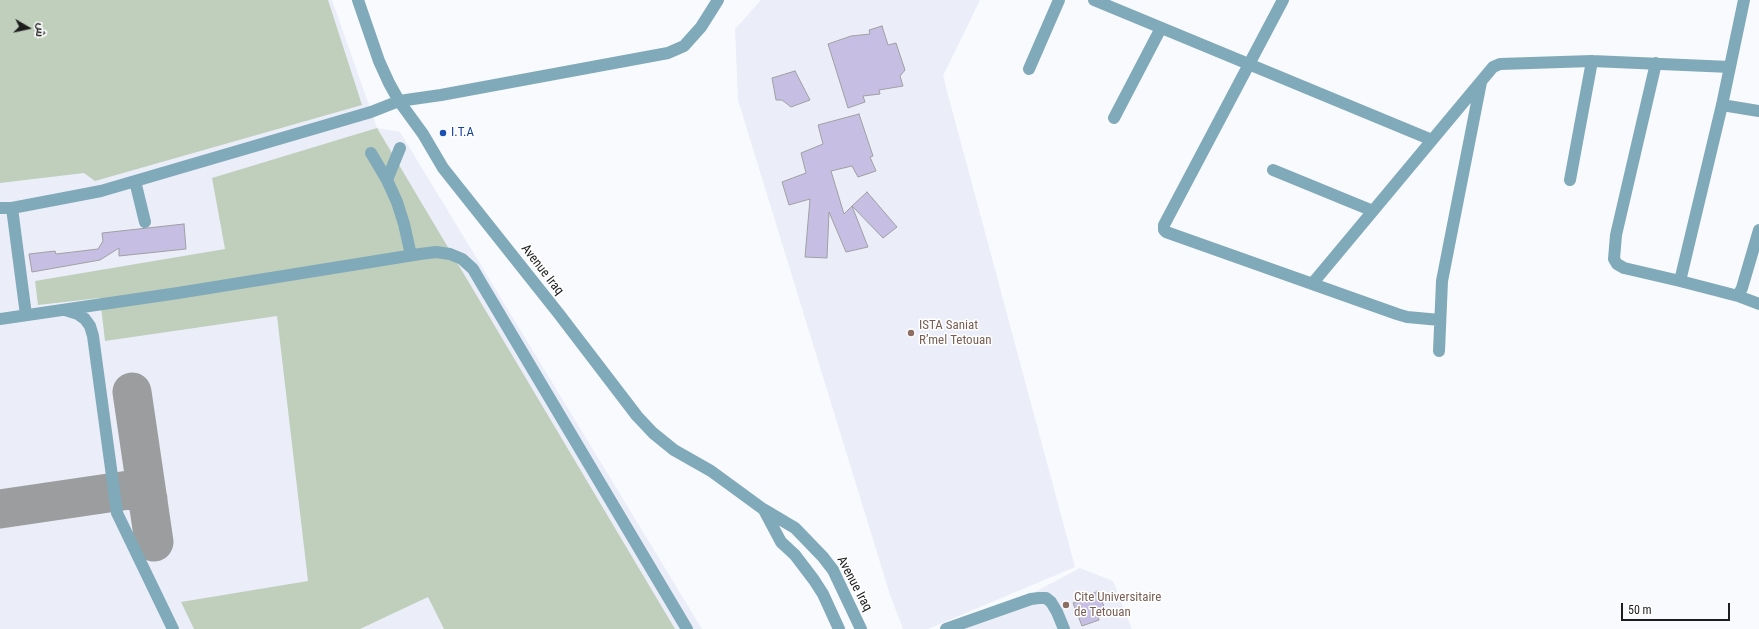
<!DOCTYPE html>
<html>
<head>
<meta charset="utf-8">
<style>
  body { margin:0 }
  #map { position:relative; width:1759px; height:629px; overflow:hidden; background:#f9fafd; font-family:"Roboto Condensed",Cairo,sans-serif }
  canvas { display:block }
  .north { position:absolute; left:8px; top:8px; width:40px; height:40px; -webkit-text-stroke:3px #fff; paint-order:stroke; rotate:99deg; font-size:11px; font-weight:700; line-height:16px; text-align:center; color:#1c1c1d }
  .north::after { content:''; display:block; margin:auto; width:14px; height:18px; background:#1c1c1d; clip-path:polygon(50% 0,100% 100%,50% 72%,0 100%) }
  .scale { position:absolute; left:1621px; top:603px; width:109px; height:18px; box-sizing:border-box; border:2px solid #1c1c1d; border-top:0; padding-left:5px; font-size:12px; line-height:14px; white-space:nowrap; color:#1c1c1d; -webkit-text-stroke:3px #fff; paint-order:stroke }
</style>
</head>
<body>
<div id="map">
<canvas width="1759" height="629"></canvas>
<div class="north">ش</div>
<div class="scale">50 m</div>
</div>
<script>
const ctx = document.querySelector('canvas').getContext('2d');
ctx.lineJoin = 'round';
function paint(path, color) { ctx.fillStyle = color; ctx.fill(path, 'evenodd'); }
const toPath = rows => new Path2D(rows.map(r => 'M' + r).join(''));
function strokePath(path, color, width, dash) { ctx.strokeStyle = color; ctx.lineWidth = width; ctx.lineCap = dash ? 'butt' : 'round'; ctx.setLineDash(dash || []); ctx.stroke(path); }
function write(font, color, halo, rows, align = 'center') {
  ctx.font = font + ' "Roboto Condensed",sans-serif'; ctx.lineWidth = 3; ctx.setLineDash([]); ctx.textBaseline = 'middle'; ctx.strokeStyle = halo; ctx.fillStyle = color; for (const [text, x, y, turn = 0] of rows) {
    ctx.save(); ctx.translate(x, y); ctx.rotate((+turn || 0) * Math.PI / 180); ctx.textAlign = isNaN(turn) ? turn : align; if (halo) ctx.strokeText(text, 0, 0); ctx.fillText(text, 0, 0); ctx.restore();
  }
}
paint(toPath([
  [0,0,332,0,377,128,400,132,702,629,0,629],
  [761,0,980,0,943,76,1075,567,928,629,903,629,890,595,738,100,735,29],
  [1080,568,1113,581,1132,629,965,629]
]), '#ebeef9');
paint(toPath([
  [0,0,328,0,362,105,95,181,84,173,0,183],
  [377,128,675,629,444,629,428,597,360,629,194,629,181,602,308,581,277,316,105,341,100,298,38,305,35,281,225,249,212,178]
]), '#bfcfbb');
strokePath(toPath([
  [132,392,154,542],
  [0,509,129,490,141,493,148,499]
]), '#9c9d9f', 39);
const building = toPath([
  [882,26,888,45,896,43,905,70,900,76,903,86,879,90,880,94,863,96,865,102,848,108,828,44,851,36,870,34,869,30,882,26],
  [795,71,810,100,791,107,782,100,776,100,772,78,795,71],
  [859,114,873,156,870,157,876,171,858,177,852,166,831,171,844,214,852,206,868,247,846,252,829,212,827,258,805,257,810,199,789,205,782,182,806,173,801,153,823,144,818,125,859,114],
  [867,192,897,227,883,238,852,206,867,192],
  [184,224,186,249,119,256,119,248,100,260,32,272,29,254,55,251,56,254,98,249,103,241,102,233,184,224],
  [1098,591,1106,612,1098,616,1099,620,1082,626,1073,603,1098,591]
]);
paint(building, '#c6bfe3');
strokePath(building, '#a0a0a3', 1);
strokePath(toPath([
  [358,0,379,61,389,83,399,101,423,134,443,168,559,314,637,416,653,433,674,450,711,471,763,509,795,528,823,557,833,570,861,629],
  [1094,0,1432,140],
  [1283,0,1164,225,1164,230,1166,232,1397,314,1407,317,1440,320],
  [1744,0,1722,105,1680,281,1738,296,1742,288,1759,230],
  [1656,63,1616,235,1614,259,1617,264,1624,268,1680,281],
  [1029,69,1059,0],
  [1722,105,1759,111],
  [1114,118,1161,28],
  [371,153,387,180,397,202,404,224,411,255],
  [1273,170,1373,211],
  [387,180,400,148],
  [1570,180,1592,61],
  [135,181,145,222],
  [0,208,12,208,101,191,371,112,399,101,441,95,668,53,684,46,701,27,718,0],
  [12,208,26,315],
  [1312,284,1493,67,1500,64,1592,61,1730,67],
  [1738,296,1759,304],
  [65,310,78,314,85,319,90,326,93,336,117,513,173,629],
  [0,319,178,293,420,254,436,252,450,254,462,259,473,269,480,281,687,629],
  [1439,351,1442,281,1481,82],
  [764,510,781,542,795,555,814,580,823,594,839,629],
  [946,629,1031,599,1039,598,1046,598,1051,602,1057,612,1064,629]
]), '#80aab9', 12);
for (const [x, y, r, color] of [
  [443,133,4,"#1a4fb4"],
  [911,333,4,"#8d6e63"],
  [1066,605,4,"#8d6e63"]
]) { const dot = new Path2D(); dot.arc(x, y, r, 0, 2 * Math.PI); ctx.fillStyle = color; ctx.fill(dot); strokePath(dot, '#fff', 1.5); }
write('13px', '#164399', '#fff', [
  ["I.T.A",451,133]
], 'left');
write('13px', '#1c1c1d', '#fff', [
  ["Avenue Iraq",542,270,52],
  ["Avenue Iraq",854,584,62]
]);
write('13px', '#785e54', '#fff', [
  ["ISTA Saniat",919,326],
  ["R’mel Tetouan",919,341],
  ["Cite Universitaire",1074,598],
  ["de Tetouan",1074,613]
], 'left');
</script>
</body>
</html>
